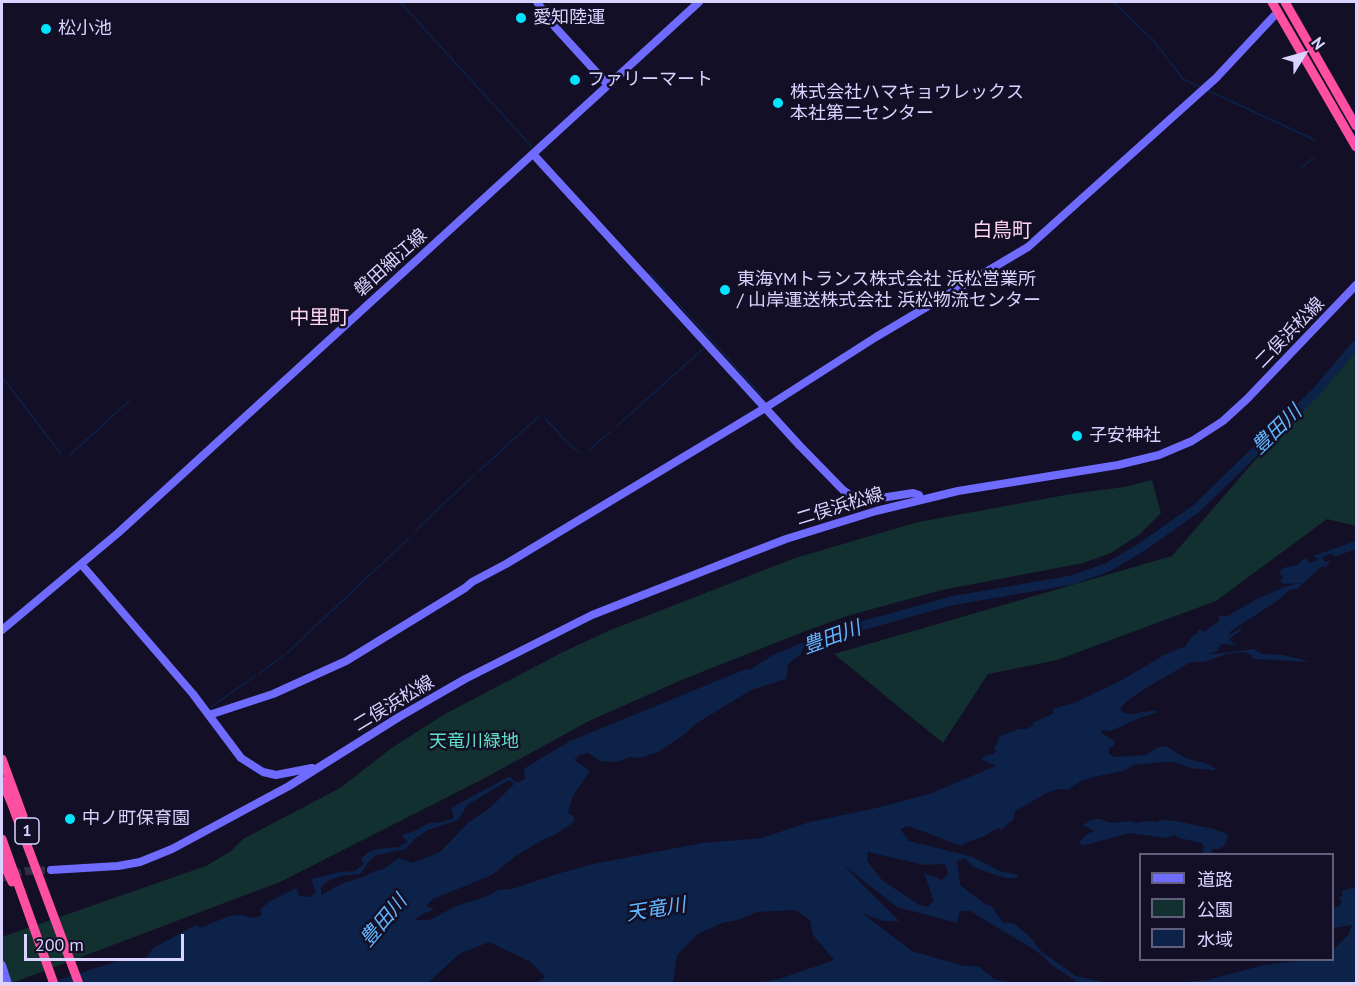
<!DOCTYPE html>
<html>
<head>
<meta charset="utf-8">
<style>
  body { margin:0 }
  #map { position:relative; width:1358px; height:985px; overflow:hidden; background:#130f26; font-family:"PT Sans","Noto Sans JP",sans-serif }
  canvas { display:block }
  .frame { position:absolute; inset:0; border:3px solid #d9d4ff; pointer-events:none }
  .legend { position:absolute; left:1139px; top:853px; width:195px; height:108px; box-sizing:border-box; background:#130f26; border:2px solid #625e7d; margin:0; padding:8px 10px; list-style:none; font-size:18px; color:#d9d4ff }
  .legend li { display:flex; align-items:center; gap:12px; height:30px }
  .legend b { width:30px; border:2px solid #625e7d }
  .north { position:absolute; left:1274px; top:24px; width:60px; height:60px; -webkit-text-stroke:4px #130f26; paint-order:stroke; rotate:53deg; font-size:16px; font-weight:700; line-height:24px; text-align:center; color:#d9d4ff }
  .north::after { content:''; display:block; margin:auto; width:21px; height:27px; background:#d9d4ff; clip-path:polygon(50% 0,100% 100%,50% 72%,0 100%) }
  .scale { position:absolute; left:24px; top:934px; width:160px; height:27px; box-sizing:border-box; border:3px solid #d9d4ff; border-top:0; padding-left:8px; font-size:18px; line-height:21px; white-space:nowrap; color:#d9d4ff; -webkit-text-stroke:4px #130f26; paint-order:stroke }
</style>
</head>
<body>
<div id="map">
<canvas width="1358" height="985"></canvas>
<div class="frame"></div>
<ul class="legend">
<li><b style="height:8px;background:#6f6bff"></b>道路</li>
<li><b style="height:16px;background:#12302f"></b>公園</li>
<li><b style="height:16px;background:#0c2248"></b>水域</li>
</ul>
<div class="north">N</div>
<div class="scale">200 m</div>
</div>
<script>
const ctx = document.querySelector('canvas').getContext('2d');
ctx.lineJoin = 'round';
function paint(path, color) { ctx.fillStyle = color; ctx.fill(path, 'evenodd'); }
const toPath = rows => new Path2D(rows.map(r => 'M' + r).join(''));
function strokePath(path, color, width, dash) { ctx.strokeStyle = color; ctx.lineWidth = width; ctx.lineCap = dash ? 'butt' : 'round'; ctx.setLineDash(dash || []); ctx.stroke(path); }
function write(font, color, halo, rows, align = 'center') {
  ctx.font = font + ' "PT Sans","Noto Sans JP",sans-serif'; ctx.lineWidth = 5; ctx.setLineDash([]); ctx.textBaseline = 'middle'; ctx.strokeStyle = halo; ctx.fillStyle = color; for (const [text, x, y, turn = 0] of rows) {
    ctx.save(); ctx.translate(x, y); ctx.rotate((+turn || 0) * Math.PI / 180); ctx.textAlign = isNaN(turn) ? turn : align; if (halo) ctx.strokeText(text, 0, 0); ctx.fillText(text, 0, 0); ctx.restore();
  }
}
paint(toPath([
  [1356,347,1356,526,1327,519,1216,601,1057,660,988,674,943,743,834,654,1172,556,1302,406],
  [1152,480,1161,513,1140,534,1111,553,1083,563,942,590,850,615,803,632,684,679,589,721,483,779,280,882,12,983,2,983,2,937,206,866,231,851,243,839,340,788,393,747,445,714,563,652,608,631,795,558,918,522,1071,494,1124,487]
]), '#12302f');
paint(toPath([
  [1353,542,1356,543,1356,549,1334,557,1333,554,1328,554,1322,558,1325,562,1331,561,1326,567,1321,567,1297,589,1290,590,1277,601,1231,631,1228,636,1242,627,1240,629,1242,630,1231,637,1230,640,1237,645,1221,644,1217,651,1206,655,1254,649,1262,654,1284,655,1311,662,1254,659,1251,658,1253,656,1245,652,1227,654,1204,662,1191,662,1144,689,1126,702,1120,709,1122,712,1130,714,1157,710,1156,713,1139,718,1111,731,1101,730,1101,733,1115,741,1114,745,1109,748,1109,754,1115,757,1146,755,1156,748,1166,746,1185,758,1208,764,1216,769,1214,771,1207,769,1195,769,1173,762,1164,762,1134,765,1123,771,1093,777,1081,781,1068,790,1058,789,1047,793,1015,811,1014,819,1001,830,999,828,994,830,985,836,970,841,961,846,909,826,900,829,909,841,973,857,1000,871,1019,875,1016,878,1006,878,995,875,973,867,965,858,956,862,958,866,960,885,985,904,991,906,1003,922,1015,924,1031,938,1042,952,1076,976,1107,983,1079,983,1053,966,1038,952,970,911,960,911,957,923,897,907,842,864,899,921,883,921,862,913,912,951,964,966,978,966,996,980,1014,983,754,983,779,979,834,960,813,935,810,920,795,910,757,912,738,920,722,923,698,934,677,955,673,983,537,983,545,977,531,962,489,942,459,954,428,983,56,984,61,979,127,958,145,960,153,948,196,925,200,928,229,916,241,915,254,918,262,915,260,909,270,901,296,888,300,896,309,897,316,892,311,879,340,872,355,871,364,864,361,859,367,853,377,849,399,847,407,842,402,835,412,832,429,823,443,822,454,818,451,808,506,778,511,777,514,782,519,782,525,779,524,769,530,765,570,741,746,669,749,670,773,655,799,644,863,624,865,626,803,648,801,654,788,664,786,679,751,690,697,723,681,737,658,752,640,758,630,757,617,762,600,761,588,753,579,755,574,760,590,771,573,796,568,813,574,816,574,822,553,836,548,837,517,855,492,875,433,899,426,906,435,909,420,915,415,920,430,920,456,906,488,896,498,890,512,889,557,874,593,864,702,843,762,838,810,822,876,808,929,794,996,766,981,759,986,755,994,754,996,751,994,748,1000,736,1019,729,1027,729,1034,725,1032,723,1054,713,1052,710,1056,708,1074,703,1122,680,1164,655,1180,648,1185,647,1193,635,1198,633,1197,629,1204,632,1219,621,1219,616,1227,616,1257,599,1284,587,1300,583,1285,584,1280,582,1284,576,1279,574,1283,568,1297,565,1306,557,1309,563,1317,560,1317,558,1313,556],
  [509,780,514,784,490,808,469,822,440,852,412,863,399,858,383,869,375,871,363,877,343,883,321,895,321,887,328,881,341,876,360,874,369,861,377,855,405,849,416,838,428,830,458,820,467,805],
  [868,852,924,865,945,864,948,874,942,880,924,873,934,901,927,907,918,904,882,880,867,861],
  [1093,819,1100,819,1111,823,1131,821,1136,823,1148,821,1157,822,1160,820,1176,821,1214,829,1229,835,1224,846,1219,849,1212,849,1211,854,1202,854,1204,848,1202,843,1179,838,1175,835,1167,838,1129,833,1082,846,1079,842,1089,833,1095,831,1083,825],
  [1356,887,1356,983,1173,983,1207,980,1264,965,1307,960,1332,960,1333,950,1349,934,1352,925,1333,928,1333,908,1340,906,1342,901,1339,899,1343,894,1341,891]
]), '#0c2248');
strokePath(toPath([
  [400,2,531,146],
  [1113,2,1152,39,1183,79,1203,88],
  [1207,90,1315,140],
  [1301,168,1314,157],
  [649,275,650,274,669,294],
  [676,301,762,396],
  [2,377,61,454],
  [545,418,566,441,579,452],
  [617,426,704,348],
  [590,449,610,432],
  [70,455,129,401],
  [479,471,539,416],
  [415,531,473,476],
  [287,653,409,538],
  [259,674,284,655],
  [211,707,255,676]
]), '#0c2248', 1.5);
strokePath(toPath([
  [854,628,951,601,1072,580,1108,567,1142,547,1197,508,1316,392,1356,345]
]), '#0c2248', 9);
strokePath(toPath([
  [2,878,25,871,51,870]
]), '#312d47', 8, [8, 4]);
strokePath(toPath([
  [537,2,555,27,608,85],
  [533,154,800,446,843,490,853,497,868,500,913,493,919,495,920,500],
  [81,564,193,694,241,758,263,772,276,775,312,768],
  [2,630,118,533,699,2],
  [209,715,273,694,346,661,465,588,472,582,506,564,765,408,876,337,1028,247,1216,78,1274,16],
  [51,870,118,866,140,862,172,849,289,786,399,717,465,679,592,615,742,556,786,539,876,511,958,491,1118,465,1159,455,1192,441,1223,421,1247,399,1356,285],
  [2,965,8,984]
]), '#6f6bff', 8);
strokePath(toPath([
  [1272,2,1356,147],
  [1285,2,1356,126],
  [2,759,23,816],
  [2,781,11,802,79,984],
  [2,839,54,984],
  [2,860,12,882]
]), '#ff4fa3', 9);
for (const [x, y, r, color] of [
  [521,18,6,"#00e5ff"],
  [46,29,6,"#00e5ff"],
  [575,80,6,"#00e5ff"],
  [778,103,6,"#00e5ff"],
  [725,290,6,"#00e5ff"],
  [1077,436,6,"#00e5ff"],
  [70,819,6,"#00e5ff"]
]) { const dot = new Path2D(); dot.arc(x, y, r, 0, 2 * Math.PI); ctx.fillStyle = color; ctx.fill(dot); strokePath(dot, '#130f26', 2); }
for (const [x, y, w] of [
  [27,831,24]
]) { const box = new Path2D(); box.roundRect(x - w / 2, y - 13, w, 26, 4.5); ctx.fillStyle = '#130f26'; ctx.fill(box); strokePath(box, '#d9d4ff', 1.5); }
write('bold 16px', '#d9d4ff', null, [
  ["1",27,831]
]);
write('18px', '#d9d4ff', '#130f26', [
  ["愛知陸運",533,18],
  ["松小池",58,29],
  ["ファリーマート",587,80],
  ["株式会社ハマキョウレックス",790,93],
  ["本社第二センター",790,114],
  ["東海YMトランス株式会社 浜松営業所",737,280],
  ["/ 山岸運送株式会社 浜松物流センター",737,301],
  ["子安神社",1089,436],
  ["中ノ町保育園",82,819]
], 'left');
write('18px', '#d9d4ff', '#130f26', [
  ["磐田細江線",391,263,-42],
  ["二俣浜松線",1290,333,-46],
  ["二俣浜松線",840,507,-17],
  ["二俣浜松線",394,704,-31]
]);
write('18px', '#5fe0c0', '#130f26', [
  ["天竜川緑地",474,742]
]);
write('20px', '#ffd6f0', '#130f26', [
  ["白鳥町",1002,231],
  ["中里町",319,318]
]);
write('italic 20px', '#62b6ff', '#130f26', [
  ["豊田川",1277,430,-44],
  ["豊田川",832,638,-20],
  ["天竜川",656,910,-9],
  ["豊田川",384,921,-50]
]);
</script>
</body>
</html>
